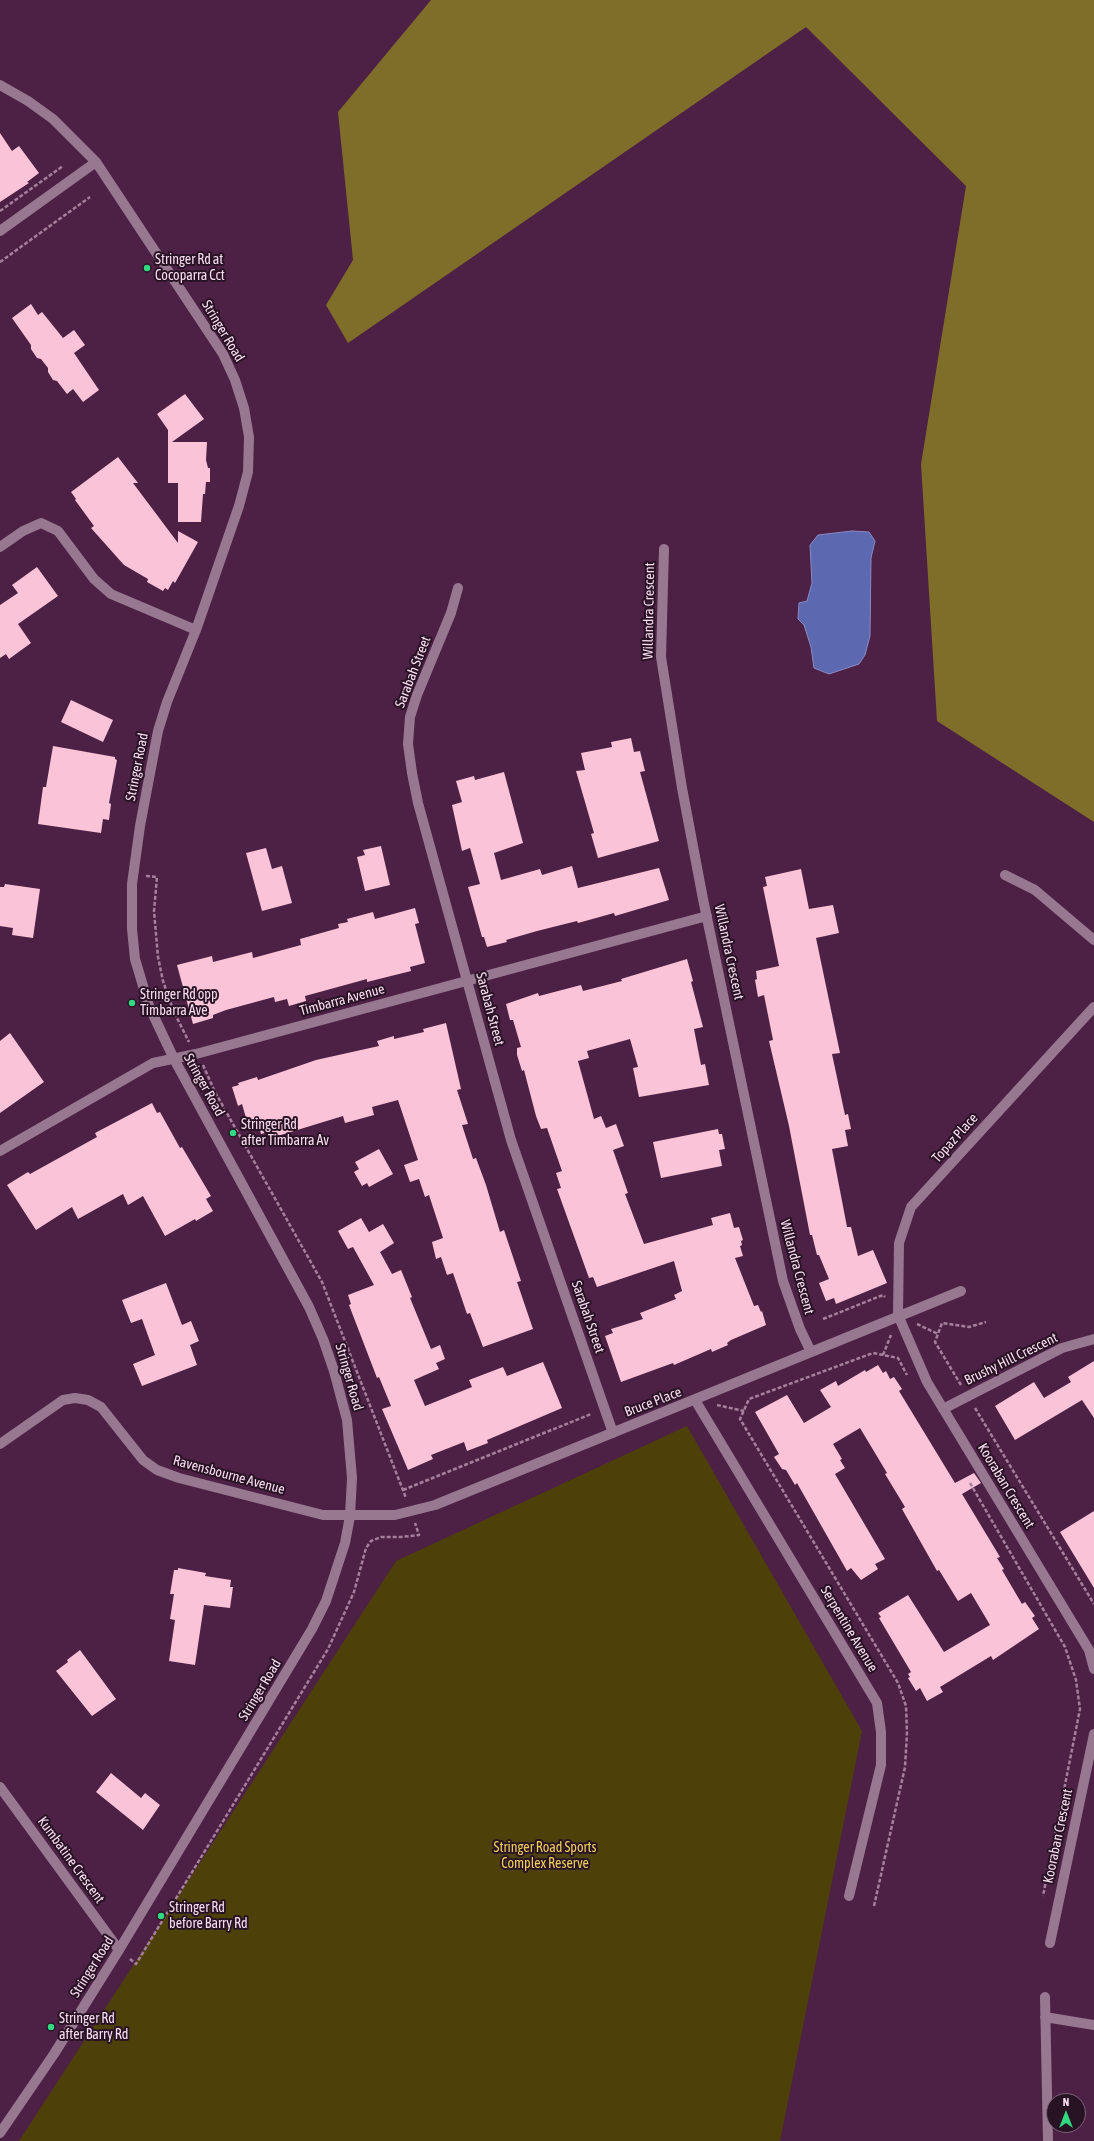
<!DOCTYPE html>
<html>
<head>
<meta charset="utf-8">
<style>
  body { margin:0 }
  #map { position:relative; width:1094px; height:2141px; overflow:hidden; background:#4d2045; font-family:"Asap Condensed",sans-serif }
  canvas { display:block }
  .north { position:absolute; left:1046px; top:2093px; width:40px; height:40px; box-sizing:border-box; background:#281324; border:1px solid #7c6376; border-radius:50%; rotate:0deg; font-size:11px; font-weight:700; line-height:16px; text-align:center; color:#f9dcf2 }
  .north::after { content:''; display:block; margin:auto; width:14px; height:18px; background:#32d882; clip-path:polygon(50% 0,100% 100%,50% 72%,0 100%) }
</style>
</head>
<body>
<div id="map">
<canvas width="1094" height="2141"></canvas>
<div class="north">N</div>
</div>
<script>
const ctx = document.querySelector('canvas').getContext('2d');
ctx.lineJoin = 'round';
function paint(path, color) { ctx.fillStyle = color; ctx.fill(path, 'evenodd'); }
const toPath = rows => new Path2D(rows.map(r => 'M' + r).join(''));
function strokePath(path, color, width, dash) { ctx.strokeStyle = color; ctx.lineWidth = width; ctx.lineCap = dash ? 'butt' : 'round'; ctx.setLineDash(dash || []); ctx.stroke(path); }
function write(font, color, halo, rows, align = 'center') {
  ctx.font = font + ' "Asap Condensed",sans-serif'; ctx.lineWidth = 4; ctx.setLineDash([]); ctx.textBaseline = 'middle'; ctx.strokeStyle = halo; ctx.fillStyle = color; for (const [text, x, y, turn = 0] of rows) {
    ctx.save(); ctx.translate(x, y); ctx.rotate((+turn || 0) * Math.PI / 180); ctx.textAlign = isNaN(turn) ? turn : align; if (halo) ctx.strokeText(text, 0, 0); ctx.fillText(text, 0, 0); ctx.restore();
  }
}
paint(toPath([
  [687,1426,862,1731,780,2141,19,2141,396,1561]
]), '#4d4008');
paint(toPath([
  [431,0,1094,0,1094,822,937,721,921,464,966,186,806,27,348,343,326,305,353,260,338,112]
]), '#7f6e29');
const water = toPath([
  [852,531,869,532,875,541,871,558,870,636,865,655,859,664,829,674,814,668,811,647,804,625,798,619,799,603,807,601,812,583,810,545,818,535,852,531]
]);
paint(water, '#5c68b0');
strokePath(water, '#8b8bc4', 1);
paint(toPath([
  [0,133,12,151,19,146,39,173,27,182,29,183,0,202],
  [31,304,38,315,42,312,63,338,74,330,85,345,74,353,99,390,83,402,73,389,67,394,57,381,53,380,48,372,48,368,41,359,37,358,31,349,31,345,12,318],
  [185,394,204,419,172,442,207,442,206,460,208,468,210,468,210,482,206,482,205,494,203,494,201,522,178,522,178,483,168,483,168,430,157,414],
  [118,457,138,483,133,483,178,543,178,531,198,542,175,583,173,581,168,590,165,588,163,591,147,582,148,579,124,565,91,528,94,526,75,500,76,499,71,492],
  [37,567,58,596,18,624,31,643,9,659,6,654,0,658,0,605,18,593,12,585],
  [71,700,113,720,103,742,61,722],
  [631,738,634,752,640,751,645,771,640,772,659,841,598,858,591,834,594,833,576,771,585,770,581,753,612,747,611,742],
  [53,746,115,757,115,759,117,760,109,803,111,804,109,820,103,819,101,833,38,824,43,787,46,787],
  [504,772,523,843,494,853,501,880,540,869,542,875,572,866,578,888,659,868,669,900,615,916,614,913,578,923,577,921,537,931,506,940,507,942,487,947,484,937,482,937,468,887,480,884,470,848,462,851,452,805,462,802,456,781,474,776,475,780],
  [381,846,390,885,365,891,357,857,365,855,363,850],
  [266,848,272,869,282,866,292,903,262,911,246,853],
  [801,869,809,909,833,905,839,933,816,938,840,1053,832,1054,845,1115,848,1114,851,1129,845,1130,848,1146,832,1149,847,1227,851,1227,858,1256,873,1250,887,1283,836,1304,834,1298,826,1301,819,1283,829,1279,819,1255,817,1255,812,1235,810,1235,789,1126,769,1041,773,1040,764,995,758,997,755,980,757,979,756,971,779,966,763,887,767,886,765,877],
  [5,884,40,889,33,938,12,935,13,928,0,926,0,887,4,887],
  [415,908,419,923,415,924,425,963,410,967,411,971,367,982,367,979,305,996,306,1001,289,1006,287,999,275,1002,274,997,226,1010,213,1015,213,1018,193,1024,177,965,212,956,213,962,252,952,253,958,301,945,300,939,339,928,338,924,348,922,347,919,373,912,375,919],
  [687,959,693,981,691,982,703,1027,694,1029,701,1065,705,1064,709,1085,639,1097,633,1068,638,1067,630,1039,587,1051,589,1058,578,1061,594,1119,601,1116,606,1128,616,1124,624,1146,613,1150,628,1193,625,1194,644,1244,713,1225,711,1218,730,1213,734,1228,739,1227,743,1240,741,1241,742,1245,740,1246,743,1256,735,1258,754,1306,758,1305,761,1312,762,1311,766,1325,731,1340,727,1343,728,1345,712,1352,711,1349,674,1365,673,1363,621,1382,605,1336,613,1333,611,1329,643,1319,640,1313,676,1299,674,1295,682,1291,674,1261,597,1287,593,1277,589,1278,557,1189,561,1188,556,1173,562,1171,547,1128,541,1129,536,1116,524,1070,522,1071,517,1055,517,1048,521,1047,513,1020,510,1020,506,1004,538,993,539,996,581,985,583,991,622,981,621,979],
  [446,1023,461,1089,457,1090,468,1124,462,1125,473,1159,476,1158,486,1185,500,1232,504,1230,521,1281,517,1282,533,1329,483,1347,470,1313,467,1314,453,1273,447,1275,441,1257,436,1259,432,1242,443,1238,429,1195,425,1197,419,1179,410,1182,404,1165,418,1160,398,1100,372,1107,374,1115,345,1123,343,1116,271,1138,269,1132,261,1134,258,1122,248,1125,242,1104,238,1106,232,1087,239,1085,238,1083,257,1077,258,1080,316,1060,379,1046,377,1041,394,1036,394,1039,424,1032,423,1029],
  [10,1033,44,1082,0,1113,0,1041],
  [152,1103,157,1113,160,1112,180,1148,182,1147,211,1196,206,1199,213,1211,196,1221,195,1219,165,1236,143,1196,128,1205,123,1194,78,1219,72,1207,36,1230,7,1185,28,1172,30,1174,97,1137,95,1133],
  [718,1129,719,1134,722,1134,725,1149,719,1150,722,1166,661,1178,653,1142],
  [379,1149,393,1174,369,1187,367,1183,362,1186,354,1172,359,1169,355,1162],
  [361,1218,369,1232,383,1224,394,1243,380,1252,392,1274,401,1270,412,1297,410,1298,431,1349,440,1345,445,1359,436,1363,439,1369,414,1380,425,1406,472,1387,469,1380,503,1367,507,1376,543,1362,562,1408,487,1440,488,1443,467,1451,464,1442,431,1455,433,1459,408,1470,382,1409,391,1406,379,1377,377,1378,349,1305,351,1304,348,1295,374,1285,353,1247,348,1249,338,1231],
  [166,1283,182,1325,191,1321,199,1341,190,1345,197,1365,142,1386,133,1364,155,1355,142,1319,131,1323,122,1300],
  [1094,1361,1094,1418,1082,1400,1015,1440,995,1406,1034,1382,1044,1398,1071,1382,1068,1377],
  [878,1365,883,1373,886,1371,890,1379,894,1377,902,1389,899,1391,955,1483,974,1473,981,1483,962,1494,1000,1557,997,1558,1004,1569,1002,1570,1022,1604,1025,1602,1035,1616,1032,1618,1039,1629,993,1660,991,1656,940,1687,943,1692,927,1701,920,1688,916,1691,908,1678,910,1677,908,1674,911,1672,879,1618,881,1617,878,1613,908,1595,944,1652,990,1625,971,1593,958,1601,939,1570,937,1571,902,1509,905,1507,885,1474,887,1473,860,1428,833,1444,842,1459,840,1460,845,1468,835,1474,885,1559,875,1564,878,1569,861,1580,851,1568,847,1571,797,1483,795,1485,786,1470,782,1469,774,1457,779,1454,755,1412,787,1395,804,1423,831,1407,820,1390,836,1381,838,1386,865,1370,866,1372],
  [1094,1511,1094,1588,1060,1532],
  [178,1568,206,1573,205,1576,231,1580,230,1587,233,1587,230,1608,204,1605,195,1665,169,1661,175,1620,170,1619,174,1594,170,1594,174,1570,178,1570],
  [80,1650,116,1699,92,1716,56,1671,68,1662,67,1660],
  [111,1773,141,1798,145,1793,160,1805,143,1830,96,1792]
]), '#fac3d7');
strokePath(toPath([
  [0,211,63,166],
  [0,262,90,197],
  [146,876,157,877,154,911,158,957,163,981,173,1010,189,1042],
  [203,1065,215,1092,322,1282,406,1498],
  [823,1319,883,1295,885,1297],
  [917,1324,938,1334],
  [883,1355,891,1335],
  [961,1385,935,1342,942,1323,969,1327,986,1322],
  [717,1405,744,1411],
  [975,1408,1094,1604],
  [970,1483,1065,1647,1076,1680,1080,1709,1043,1896],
  [403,1490,591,1414],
  [874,1906,905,1767,907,1733,906,1706,898,1683,740,1419,749,1399,873,1353,898,1358,907,1375],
  [130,1959,136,1964,328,1649,354,1592,366,1548,371,1541,381,1537,401,1537,419,1535,415,1523]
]), '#a5809d', 2.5, [4, 2]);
strokePath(toPath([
  [0,85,28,101,53,119,96,162,223,354,235,380,244,408,249,437,248,472,239,506,196,630,167,702,158,731,140,826,132,884,132,929,135,959,149,1006,174,1059,309,1307,323,1339,334,1371,347,1420,352,1478,350,1516,345,1543,326,1601,312,1629,119,1950,54,2054,0,2133],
  [0,231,96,162],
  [0,547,23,531,41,523,58,531,94,579,111,594,196,630],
  [664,549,661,657,682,788,703,899,783,1281,800,1329,811,1352],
  [458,588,451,613,417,695,410,717,408,744,412,773,418,803,511,1140,613,1433],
  [1005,875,1035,890,1094,940],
  [1094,1007,911,1207,899,1243,898,1315,927,1382,1089,1650,1094,1669],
  [0,1151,153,1063,196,1054,707,916],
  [695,1400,877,1703,881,1732,881,1765,849,1896],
  [943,1409,1062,1348,1094,1339],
  [0,1444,63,1400,75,1398,88,1400,101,1407,143,1460,157,1470,179,1478,323,1515,395,1515,435,1505,961,1291],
  [0,1787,119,1950],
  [1050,1943,1094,1734],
  [1045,1997,1048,2141],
  [1045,2017,1094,2025]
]), '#977890', 10);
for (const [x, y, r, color] of [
  [147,268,4,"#32d882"],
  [132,1003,4,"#32d882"],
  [233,1133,4,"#32d882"],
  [161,1916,4,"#32d882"],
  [51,2027,4,"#32d882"]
]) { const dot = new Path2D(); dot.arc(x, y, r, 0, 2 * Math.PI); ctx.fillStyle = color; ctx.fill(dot); strokePath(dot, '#281324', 1.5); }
write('14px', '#f9dcf2', '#281324', [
  ["Stringer Rd at",155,260],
  ["Cocoparra Cct",155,276],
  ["Stringer Rd opp",140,995],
  ["Timbarra Ave",140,1011],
  ["Stringer Rd",241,1125],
  ["after Timbarra Av",241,1141],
  ["Stringer Rd",169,1908],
  ["before Barry Rd",169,1924],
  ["Stringer Rd",59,2019],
  ["after Barry Rd",59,2035]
], 'left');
write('14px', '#f9dcf2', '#281324', [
  ["Stringer Road",223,331,59],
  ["Willandra Crescent",649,611,-89],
  ["Sarabah Street",413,672,-69],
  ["Stringer Road",137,767,-79],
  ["Willandra Crescent",729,952,78],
  ["Timbarra Avenue",342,1000,-15],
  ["Sarabah Street",490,1009,75],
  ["Stringer Road",204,1085,61],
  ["Topaz Place",955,1138,-48],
  ["Willandra Crescent",797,1267,75],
  ["Sarabah Street",588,1317,71],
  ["Brushy Hill Crescent",1011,1359,-26],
  ["Stringer Road",349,1377,74],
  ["Bruce Place",653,1402,-21],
  ["Ravensbourne Avenue",229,1475,15],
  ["Kooraban Crescent",1006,1486,59],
  ["Serpentine Avenue",849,1629,59],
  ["Stringer Road",260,1690,-59],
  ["Kooraban Crescent",1058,1836,-78],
  ["Kumbatine Crescent",71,1860,54],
  ["Stringer Road",92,1967,-58]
]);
write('14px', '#f0d058', '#281324', [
  ["Stringer Road Sports",545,1848],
  ["Complex Reserve",545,1864]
]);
</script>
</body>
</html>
